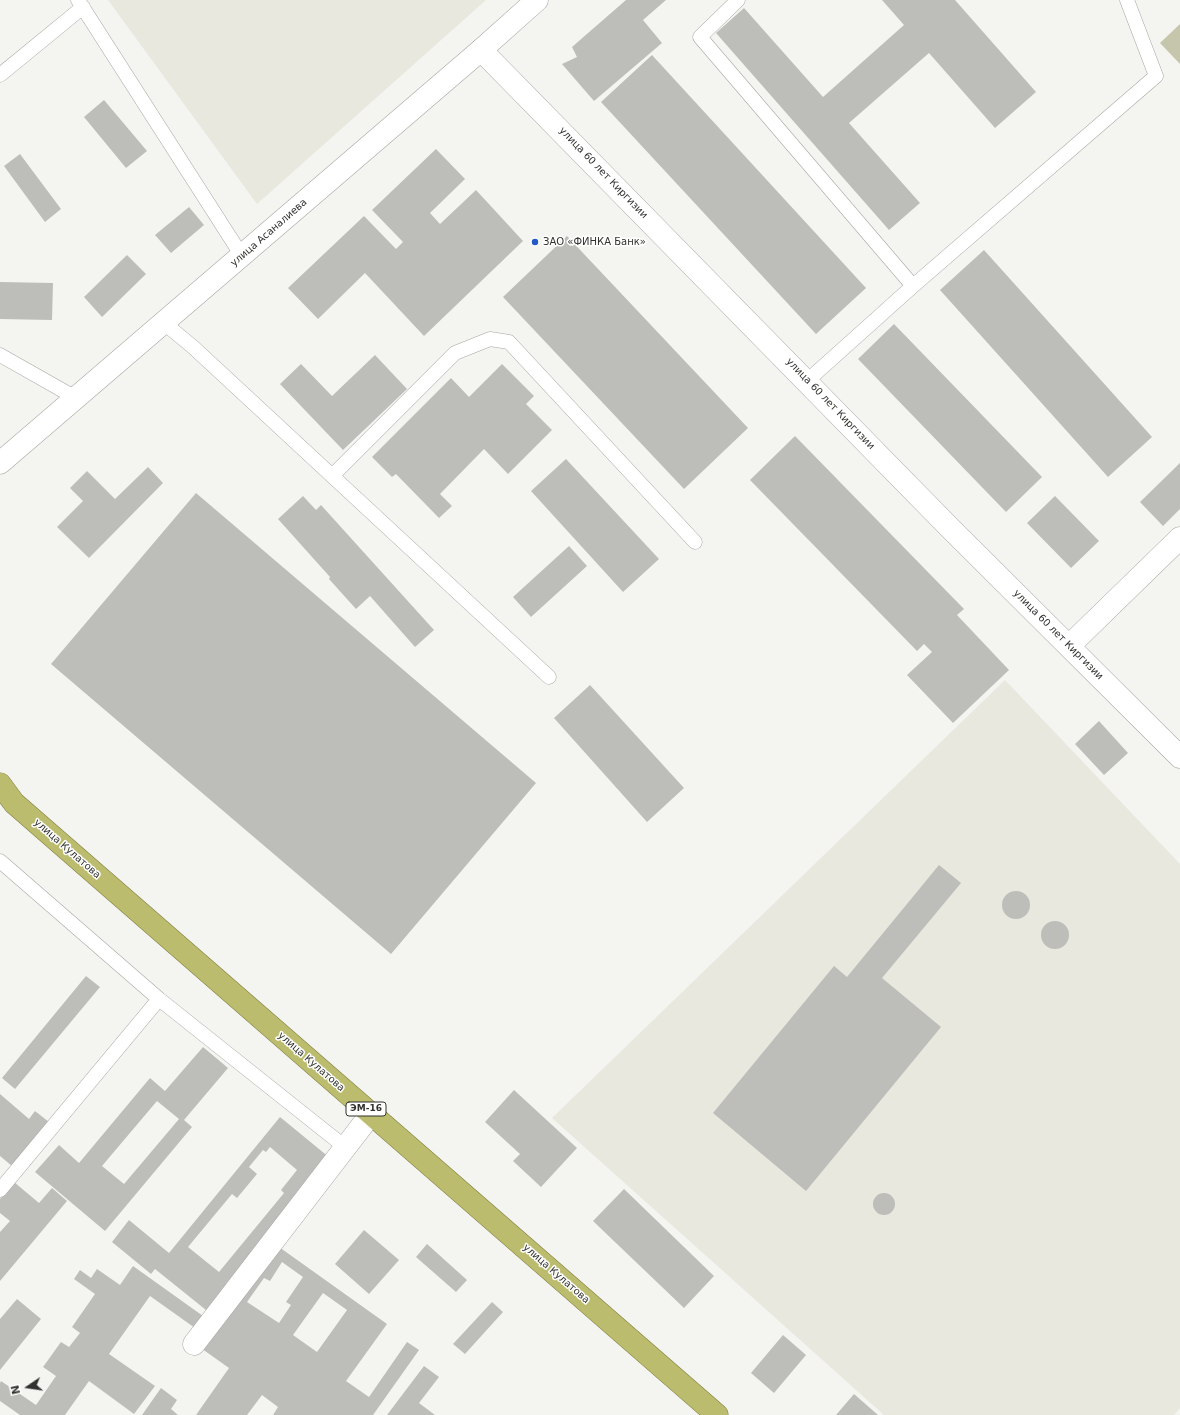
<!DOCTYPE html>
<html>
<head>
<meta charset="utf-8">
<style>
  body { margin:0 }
  #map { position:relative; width:1180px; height:1415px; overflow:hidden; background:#f4f4f1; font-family:"DejaVu Sans",sans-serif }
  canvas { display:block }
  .north { position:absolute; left:8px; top:1367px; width:40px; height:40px; -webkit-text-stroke:3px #fffffe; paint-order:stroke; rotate:257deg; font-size:11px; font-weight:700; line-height:16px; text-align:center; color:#313130 }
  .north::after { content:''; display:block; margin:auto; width:14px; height:18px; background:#313130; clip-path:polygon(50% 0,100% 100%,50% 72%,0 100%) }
</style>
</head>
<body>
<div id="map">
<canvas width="1180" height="1415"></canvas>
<div class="north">N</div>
</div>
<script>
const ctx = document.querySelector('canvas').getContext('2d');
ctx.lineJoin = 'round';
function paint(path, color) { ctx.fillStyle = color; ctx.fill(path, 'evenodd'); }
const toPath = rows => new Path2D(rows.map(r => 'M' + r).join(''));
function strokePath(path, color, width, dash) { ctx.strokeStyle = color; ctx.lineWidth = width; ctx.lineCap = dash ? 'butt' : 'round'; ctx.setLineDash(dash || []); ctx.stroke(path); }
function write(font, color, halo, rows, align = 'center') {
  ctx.font = font + ' "DejaVu Sans",sans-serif'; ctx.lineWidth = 3; ctx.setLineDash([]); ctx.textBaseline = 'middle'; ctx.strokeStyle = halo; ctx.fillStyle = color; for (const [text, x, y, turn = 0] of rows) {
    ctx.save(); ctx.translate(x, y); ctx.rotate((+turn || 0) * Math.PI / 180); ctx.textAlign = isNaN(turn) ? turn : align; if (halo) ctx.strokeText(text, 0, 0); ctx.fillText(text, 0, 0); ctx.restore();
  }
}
paint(toPath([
  [108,0,486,0,257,204],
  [1005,680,1180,864,1180,1408,1174,1415,884,1415,552,1118]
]), '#e8e8de');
paint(toPath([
  [1180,24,1180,64,1160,43]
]), '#c5c6ab');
paint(toPath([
  [626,0,666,0,643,20,662,43,594,101,562,64,577,57,572,47],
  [882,0,955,0,1036,92,995,128,929,53,849,123,920,203,889,230,716,33,744,8,823,97,904,25],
  [652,55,866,288,816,334,601,102],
  [104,100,147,151,126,168,84,117],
  [436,149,465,179,430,213,440,224,476,190,523,241,424,336,365,273,318,319,288,288,364,216,396,249,403,242,372,210],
  [20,154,61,209,45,222,4,166],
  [189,207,204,225,171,253,155,235],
  [567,236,748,428,684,489,503,297],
  [984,250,1152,437,1108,477,940,290],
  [127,255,146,274,102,317,84,297],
  [0,282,53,283,52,320,0,319],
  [894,324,1042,477,1006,512,858,359],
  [375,355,407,389,343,450,280,384,301,364,332,396],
  [502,364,534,396,526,404,552,430,508,474,484,449,440,494,452,506,439,518,396,474,392,477,372,457,451,378,469,397],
  [795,436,964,609,957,615,1009,670,953,723,907,675,932,652,924,644,917,651,750,480],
  [566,459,659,559,623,592,531,491],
  [1180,463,1180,509,1163,526,1140,502],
  [148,467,163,483,89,558,57,527,83,501,70,488,87,471,115,499],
  [196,493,536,783,391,954,51,664],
  [303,496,316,510,321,505,434,630,415,647,370,596,356,609,329,579,330,577,278,519],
  [1055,496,1099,541,1071,568,1027,523],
  [569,546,587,566,531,617,513,597],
  [590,685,684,788,647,822,554,718],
  [1099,721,1128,753,1104,775,1075,744],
  [939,865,961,883,882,978,941,1027,806,1191,713,1113,834,966,847,977],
  '1002 905a14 14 0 1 1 28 0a14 14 0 1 1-28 0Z',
  '1041 935a14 14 0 1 1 28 0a14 14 0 1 1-28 0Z',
  [86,976,100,987,15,1089,2,1078],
  [203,1047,228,1068,184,1120,192,1127,105,1231,35,1172,59,1145,79,1163,150,1078,165,1091],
  [157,1101,179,1119,124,1184,102,1166],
  [514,1090,577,1148,541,1187,513,1161,520,1154,485,1122],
  [0,1094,29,1119,35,1111,49,1122,12,1166,0,1156],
  [280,1117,330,1158,206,1310,155,1269,151,1274,112,1242,129,1220,169,1253],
  [270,1147,297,1170,281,1190,284,1193,219,1272,188,1247,232,1194,237,1198,257,1174,249,1167,263,1150,266,1152],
  [14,1182,39,1203,52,1188,67,1201,0,1281,0,1232,10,1221,0,1213,0,1199],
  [624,1189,714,1276,684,1308,593,1221],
  '873 1204a11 11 0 1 1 22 0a11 11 0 1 1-22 0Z',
  [364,1230,399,1260,369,1294,335,1264],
  [272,1242,387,1324,346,1381,369,1397,407,1342,419,1350,373,1415,273,1415,278,1407,262,1395,247,1415,196,1415,229,1368,198,1346],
  [282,1262,303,1277,286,1302,291,1305,279,1323,247,1302,264,1278,270,1281],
  [323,1293,347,1310,317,1352,293,1335],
  [427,1244,467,1280,456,1292,416,1257],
  [133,1266,203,1316,195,1328,150,1296,109,1354,155,1386,134,1414,89,1381,65,1415,20,1415,0,1401,0,1383,1,1381,36,1405,56,1376,43,1367,61,1342,69,1347,80,1333,72,1327,95,1294,74,1279,80,1270,91,1278,97,1269,120,1285],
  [17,1299,41,1319,0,1370,0,1319],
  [492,1302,503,1312,465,1354,453,1344],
  [783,1335,806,1355,774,1393,751,1373],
  [424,1366,439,1377,419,1403,435,1415,387,1415],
  [161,1388,177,1400,171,1409,178,1415,142,1415],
  [854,1394,878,1415,836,1415]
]), '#bdbdba');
const service = toPath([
  [78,0,242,256],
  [738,0,700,37,913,286],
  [0,75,83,7],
  [164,323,193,347,549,677],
  [0,355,76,398],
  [807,381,913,286,1156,76,1127,0],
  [332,476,455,353,490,339,509,342,695,542],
  [0,861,159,999,345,1147],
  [0,1190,159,999]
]);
const minor = toPath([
  [481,50,949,527,1180,757],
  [1069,646,1180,538],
  [194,1344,371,1114]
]);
const secondary = toPath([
  [0,463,481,50,537,0]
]);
const trunk = toPath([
  [0,784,14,803,717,1415]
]);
strokePath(service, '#a5a5a2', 15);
strokePath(minor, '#a5a5a2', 23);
strokePath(secondary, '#a5a5a2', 23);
strokePath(trunk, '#808141', 23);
strokePath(service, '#fff', 14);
strokePath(minor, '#fff', 22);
strokePath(secondary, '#fff', 22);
strokePath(trunk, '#bcbc6e', 22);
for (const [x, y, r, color] of [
  [535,242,4,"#245ac7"]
]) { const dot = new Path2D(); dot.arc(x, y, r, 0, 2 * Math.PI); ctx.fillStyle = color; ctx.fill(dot); strokePath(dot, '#fffffe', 1.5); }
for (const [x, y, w] of [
  [366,1109,40]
]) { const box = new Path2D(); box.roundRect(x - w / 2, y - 7, w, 14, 3); ctx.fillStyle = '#fffffe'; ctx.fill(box); strokePath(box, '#313130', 1); }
write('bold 9px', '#313130', null, [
  ["ЭМ-16",366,1109]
]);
write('10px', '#313130', '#fffffe', [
  ["улица 60 лет Киргизии",603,173,46],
  ["улица Асаналиева",269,233,-41],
  ["улица 60 лет Киргизии",830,404,46],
  ["улица 60 лет Киргизии",1058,635,45],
  ["улица Кулатова",67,849,41],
  ["улица Кулатова",311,1062,41],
  ["улица Кулатова",556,1274,41]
]);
write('10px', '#313130', '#fffffe', [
  ["ЗАО «ФИНКА Банк»",543,242]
], 'left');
</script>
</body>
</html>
